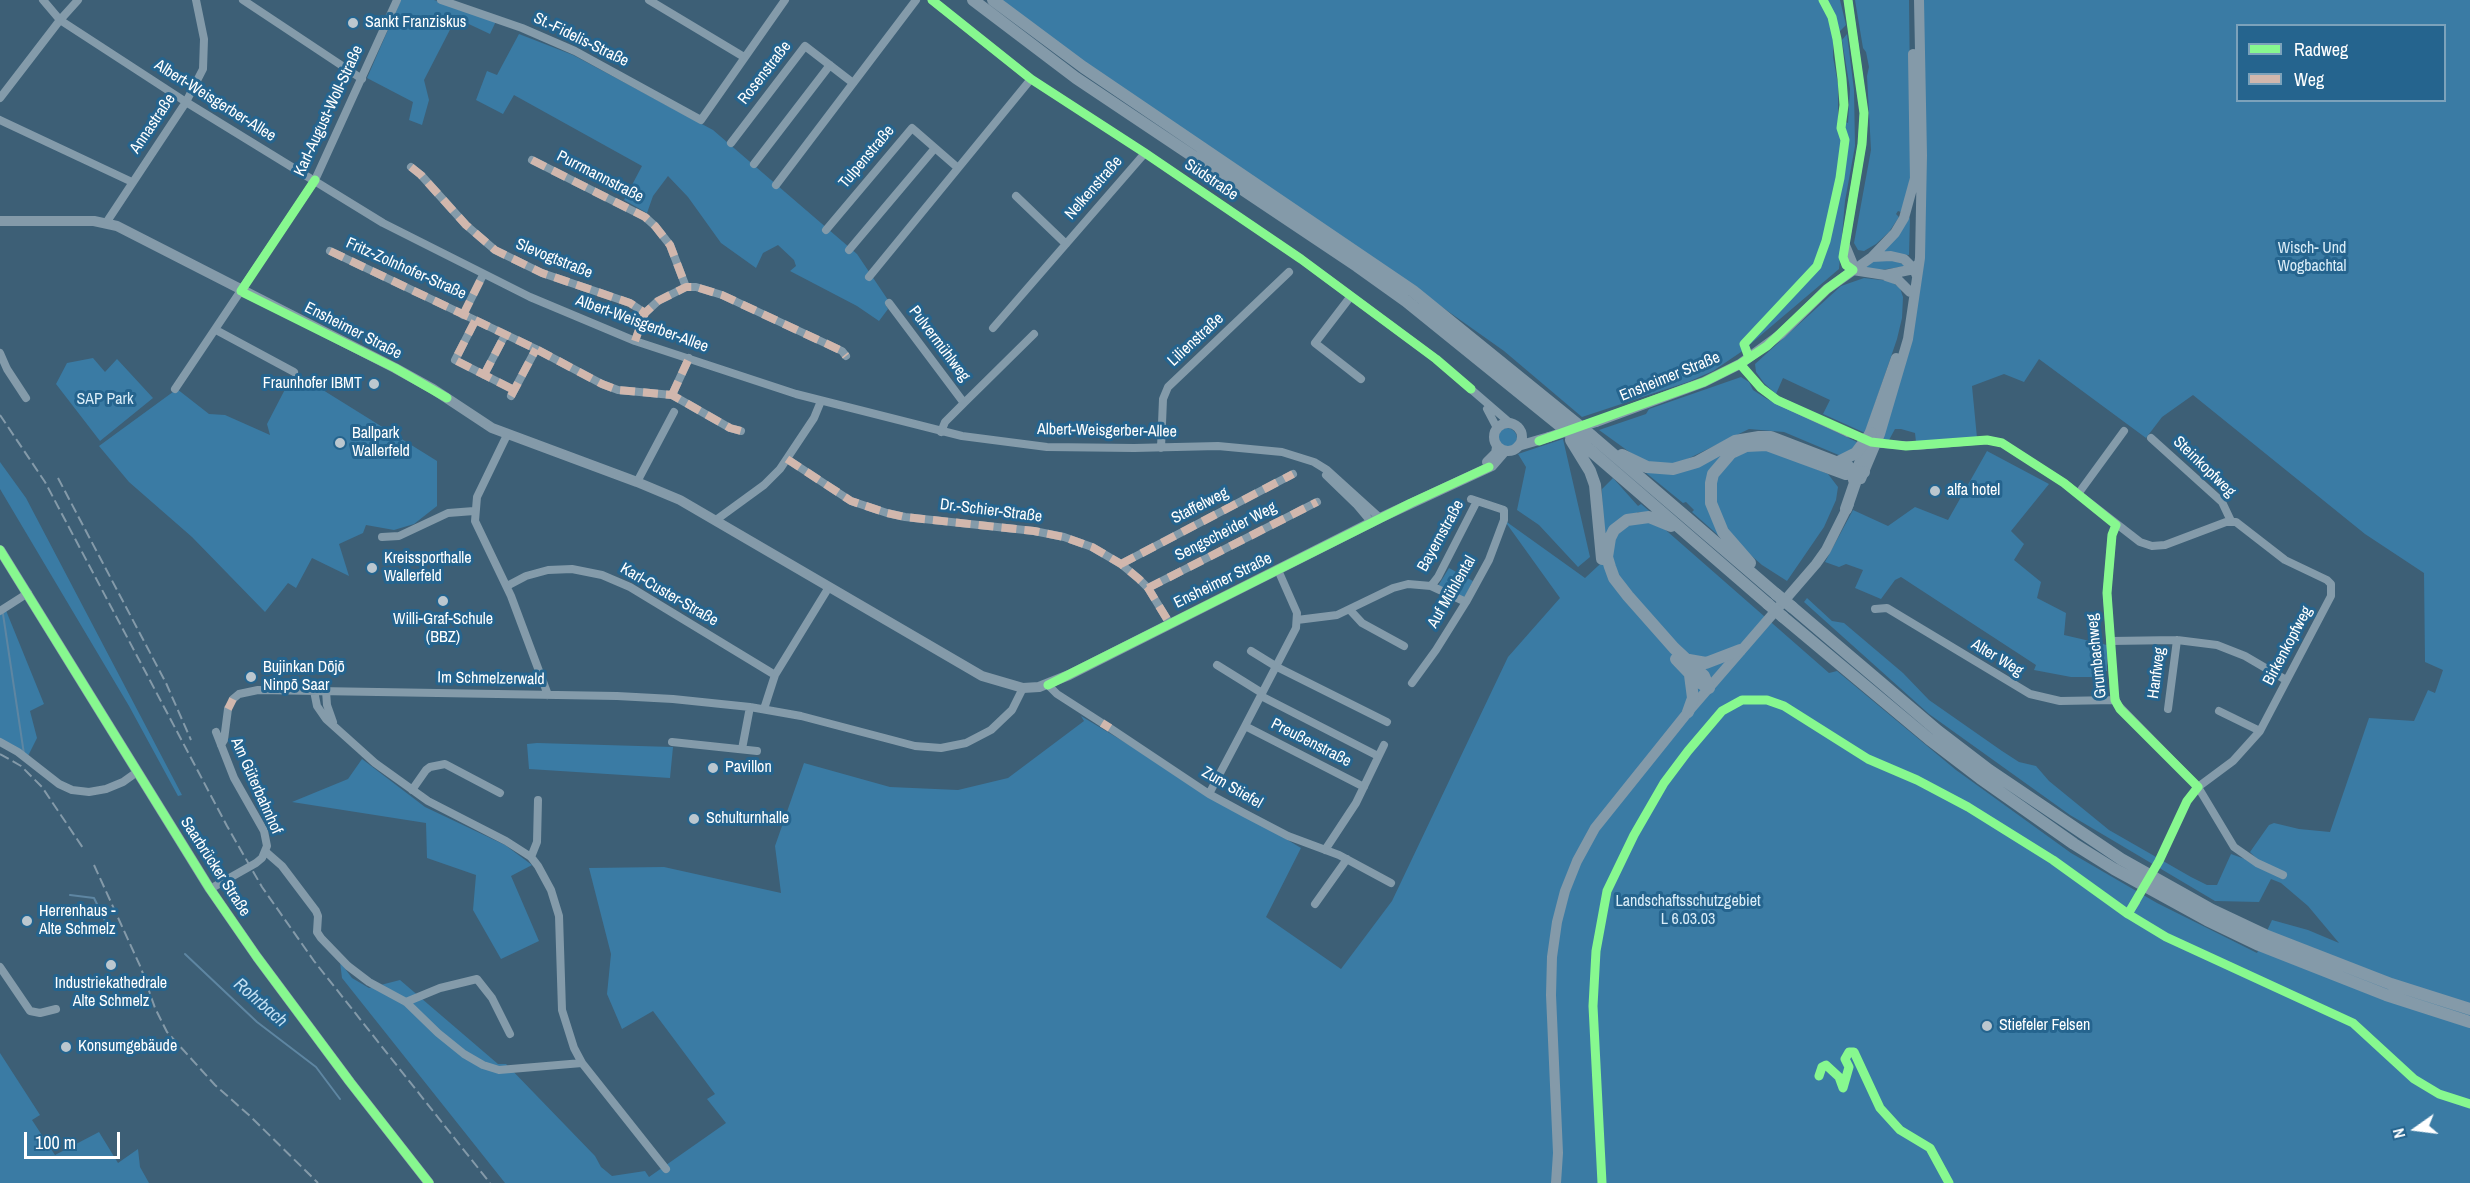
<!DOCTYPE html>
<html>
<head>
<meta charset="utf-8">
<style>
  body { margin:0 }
  #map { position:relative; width:2470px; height:1183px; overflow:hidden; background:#3d5f76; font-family:"Archivo Narrow",sans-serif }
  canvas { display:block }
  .legend { position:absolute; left:2236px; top:24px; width:210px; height:78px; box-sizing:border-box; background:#25648e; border:2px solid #7ca2bb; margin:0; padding:8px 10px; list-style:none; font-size:18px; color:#fff }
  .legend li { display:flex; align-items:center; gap:12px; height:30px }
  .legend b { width:30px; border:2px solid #7ca2bb }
  .north { position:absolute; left:2386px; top:1099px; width:60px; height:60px; -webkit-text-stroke:4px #25648e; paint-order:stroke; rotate:256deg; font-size:16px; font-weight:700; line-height:24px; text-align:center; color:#fff }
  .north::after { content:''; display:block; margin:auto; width:21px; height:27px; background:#fff; clip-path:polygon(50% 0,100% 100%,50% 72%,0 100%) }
  .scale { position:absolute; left:24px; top:1132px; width:96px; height:27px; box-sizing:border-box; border:3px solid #fff; border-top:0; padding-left:8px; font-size:18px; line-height:21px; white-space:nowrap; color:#fff; -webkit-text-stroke:4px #25648e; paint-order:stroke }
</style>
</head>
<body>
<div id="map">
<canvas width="2470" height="1183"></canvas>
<ul class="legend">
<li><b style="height:8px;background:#87f88f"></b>Radweg</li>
<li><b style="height:8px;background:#d1b7ad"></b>Weg</li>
</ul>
<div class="north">N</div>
<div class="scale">100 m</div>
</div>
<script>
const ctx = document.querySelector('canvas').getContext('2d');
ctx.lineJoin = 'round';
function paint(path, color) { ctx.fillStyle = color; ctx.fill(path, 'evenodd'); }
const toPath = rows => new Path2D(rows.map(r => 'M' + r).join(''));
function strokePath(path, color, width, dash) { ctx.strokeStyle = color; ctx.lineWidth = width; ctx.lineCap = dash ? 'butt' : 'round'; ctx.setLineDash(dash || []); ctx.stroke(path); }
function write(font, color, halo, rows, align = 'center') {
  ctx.font = font + ' "Archivo Narrow",sans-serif'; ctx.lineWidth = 6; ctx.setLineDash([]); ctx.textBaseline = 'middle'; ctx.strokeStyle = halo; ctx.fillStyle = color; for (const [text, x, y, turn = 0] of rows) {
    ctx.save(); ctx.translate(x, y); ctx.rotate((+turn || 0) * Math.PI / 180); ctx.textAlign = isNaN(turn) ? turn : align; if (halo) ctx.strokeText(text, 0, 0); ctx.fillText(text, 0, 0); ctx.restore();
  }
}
paint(toPath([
  [401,0,434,0,497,19,490,34,456,18,424,80,429,100,422,125,409,120,413,102,367,78],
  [999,0,1840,0,1846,25,1833,38,1833,57,1838,84,1838,119,1848,123,1850,89,1842,40,1847,34,1854,90,1855,146,1845,201,1839,269,1741,352,1713,371,1688,382,1582,417,1504,351,1356,246,1135,99],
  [1855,0,1909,0,1911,174,1907,194,1901,212,1898,211,1896,214,1899,217,1889,232,1876,244,1864,251,1858,250,1854,243,1871,150,1867,76,1869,67,1866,52,1863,48],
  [1917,0,2470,0,2470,1183,505,1183,342,978,340,962,352,978,369,988,400,980,498,1064,506,1064,595,1156,601,1167,612,1176,645,1171,649,1177,726,1123,707,1099,715,1094,653,1011,622,1029,607,994,611,954,589,868,664,867,781,893,775,846,804,763,890,787,958,790,1008,778,1084,721,1081,716,1301,848,1266,917,1341,969,1392,901,1508,657,1560,598,1504,520,1585,578,1611,554,1617,533,1631,522,1646,521,1660,525,1829,673,1837,671,1956,770,2071,853,2157,903,2257,953,2272,920,2308,930,2339,943,2308,906,2281,883,2271,879,2259,902,2215,901,2070,815,1929,714,1804,602,1807,598,1832,621,1844,623,1903,673,1929,700,2002,751,2019,762,2036,766,2049,781,2109,830,2191,877,2207,885,2217,885,2231,854,2245,859,2272,874,2250,852,2269,825,2274,823,2299,829,2330,832,2369,718,2414,721,2428,690,2435,693,2443,670,2425,662,2424,573,2365,534,2193,395,2162,417,2146,438,2039,359,2024,382,2004,374,1972,386,1977,438,1916,442,1915,433,1901,429,1895,429,1889,440,1882,439,1921,270,1917,155],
  [2238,26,2444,26,2444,100,2238,100],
  [519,34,573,55,713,130,857,254,888,300,885,304,888,309,879,321,857,306,790,271,796,266,794,260,778,245,763,253,756,268,721,243,688,197,668,176,653,196,647,213,624,200,642,166,514,95,503,114,476,100,487,71,497,75],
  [1910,217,1909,255,1881,253,1903,227],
  [1893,260,1907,266,1874,271,1861,265,1873,261],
  [1864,278,1890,281,1900,288,1903,297,1902,318,1897,339,1865,433,1823,414,1830,400,1783,378,1776,394,1764,383,1756,372,1755,364,1841,286],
  [93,358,105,372,117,359,153,398,100,441,56,384,67,363],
  [294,372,437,461,437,506,414,524,394,530,366,525,363,533,339,544,349,576,312,558,296,588,288,583,265,612,192,537,129,482,99,446,177,389,209,414,225,415,270,435,267,424],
  [1741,377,1749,382,1753,390,1767,399,1859,443,1849,453,1841,456,1784,432,1749,429,1673,466,1646,464,1599,430,1646,414,1649,409],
  '1497 438a10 10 0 1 1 20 0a10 10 0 1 1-20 0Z',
  [1563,439,1590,557,1578,567,1539,525,1517,510,1526,467,1518,454],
  [1737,446,1706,491,1728,544,1692,512,1694,510,1686,502,1683,503,1640,468,1663,473],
  [1768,449,1828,474,1838,487,1836,500,1824,527,1787,581,1762,565,1746,551,1730,533,1716,513,1715,479,1720,469,1745,450],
  [1987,451,2049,484,2011,531,2024,544,2014,560,2041,582,2037,598,2066,613,2064,635,2107,645,2107,671,2104,671,2104,677,2071,677,2034,670,2036,665,1901,577,1895,580,1881,599,1855,588,1863,570,1846,564,1839,567,1825,562,1853,510,1888,526,1915,507,1948,520],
  [0,462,26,498,182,795,178,796,129,706,0,489],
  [1613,478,1638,506,1641,504,1654,515,1638,512,1603,546,1602,489],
  [1449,568,1473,581,1464,598,1438,586],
  [5,608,44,704,30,711,37,738,27,758,0,741,0,611],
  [537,743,673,747,670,778,529,769,527,744],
  [362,759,425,807,505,845,532,865,511,876,539,941,501,959,473,910,476,875,427,858,426,823,292,802,348,779],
  [0,1053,40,1115,32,1120,55,1155,99,1132,118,1163,138,1149,140,1167,149,1183,0,1183]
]), '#3a7ba4');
strokePath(toPath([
  [3,614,24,754],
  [70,895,94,898,110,931],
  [185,954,257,1022,316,1067,340,1099]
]), '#5e86a2', 2);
strokePath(toPath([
  [43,0,60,20,186,102,383,223,530,297,635,341,796,394,962,436,1047,447,1134,448,1218,446,1282,452,1314,462,1327,470,1380,518],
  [243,0,362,79],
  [441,0,522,28,575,51,701,120,785,0],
  [649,0,744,57],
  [932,0,1031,79,1145,153,1301,259,1436,359,1510,423],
  [1848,0,1864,113,1862,144,1843,257,1846,265,1853,270],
  [0,98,60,20,78,0],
  [0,120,132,182],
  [731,143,805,46,853,83],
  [532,160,645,217,655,226,670,245,686,287],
  [754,164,830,65],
  [411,167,421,175,466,225,495,250,542,273,630,303,645,313],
  [776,185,916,0],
  [1016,196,1066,244],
  [106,223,186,102,203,69,204,39,196,0],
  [826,230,912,128,958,168],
  [1846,245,1853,262,1853,270],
  [849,250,935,148],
  [330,251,536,349,602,384,618,390,672,395,730,428,741,431],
  [869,277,1031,79],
  [1351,296,1315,343,1361,379],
  [889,303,964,403,1034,334],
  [463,315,483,275],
  [475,321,455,360,514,390],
  [993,328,1145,153],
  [216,330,294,372],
  [635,341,645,313,658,301,686,287,696,287,722,295,842,351,846,356],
  [0,353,7,369,26,398],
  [1740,364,1761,388,1777,400,1848,433],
  [484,375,505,335],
  [175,389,315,180,397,0],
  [672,395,689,358],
  [511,396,536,349],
  [1487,409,1497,428],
  [941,432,945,422,964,403],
  [507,435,477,497,475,521,511,596,548,695],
  [2151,438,2222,502,2231,521],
  [1882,444,1916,446,1987,440,2002,443,2064,483,2140,542,2152,546,2165,545,2226,522,2236,522,2285,560,2327,580,2331,584,2331,596,2260,731,2233,761,2198,787],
  [1161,448,1163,399,1168,387,1289,272],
  [787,459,851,501,887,513,905,517,1034,531,1064,537,1092,547,1121,564,1139,579,1148,588,1170,624],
  [1326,475,1356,504,1372,523],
  [637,482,674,412],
  [2078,494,2124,431],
  [716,520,764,485,780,469,814,418,821,401],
  [2116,525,2112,535,2107,593,2114,694,2117,704,2198,787,2234,847,2257,863,2283,875],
  [382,537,399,536,448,513,474,511],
  [1121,564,1293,474],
  [1278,570,1297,613,1296,628,1245,726,1364,787],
  [507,586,526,576,548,570,572,569,602,575,630,587,775,675],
  [1431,586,1438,577,1477,501],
  [1148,588,1317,502],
  [1875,609,1887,608,2030,694,2060,701,2115,700],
  [1350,610,1362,623,1404,646],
  [0,611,28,593],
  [1297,620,1337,615,1393,588,1408,584,1431,586,1466,602],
  [2111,641,2177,640,2217,645,2245,656,2286,680],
  [1251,651,1277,667,1387,722],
  [1217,665,1262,693],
  [1412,683,1436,650,1466,602,1489,560,1504,520,1504,510,1471,499],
  [1048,685,1057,694,1102,723],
  [314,691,317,706,326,719,375,763,428,801,506,841,531,857,538,866,551,890,559,916,562,1010,574,1048,582,1063,666,1169],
  [326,691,327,705,333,722],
  [1261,696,1378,756],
  [233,699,239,694,258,690,617,696,673,699,750,707,801,716,915,746,941,748,966,743,991,730,1012,710,1023,688],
  [764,709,775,675,829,587],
  [2168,709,2177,640],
  [2219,711,2260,731],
  [1110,728,1209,794,1244,813,1288,836,1339,855,1391,883],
  [0,742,18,752,59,784,72,790,89,792,106,789,123,782,137,772],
  [672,742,757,751],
  [221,745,224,740,228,709],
  [742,749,750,707],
  [412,790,426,770,430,767,445,764,500,793],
  [1209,794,1245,726],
  [1325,850,1356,803,1384,745],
  [266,852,282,866,316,911,318,916,317,932,321,938,348,966,369,982,406,1002,438,1033,464,1054,483,1065,499,1070,582,1063],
  [531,857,537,842,538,800],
  [210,889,256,863,262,858,267,846,264,831,234,778,216,732],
  [1315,904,1347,859],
  [2128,914,2136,902],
  [0,967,30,1011,40,1013,56,1009],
  [406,1002,440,988,477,979,492,998,510,1034]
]), '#849baa', 8);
strokePath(toPath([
  [1913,54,1915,183],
  [0,221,94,221,117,226,395,368,433,389,492,428,637,482,680,500,982,676,1023,688,1039,687,1069,675,1380,518,1492,466,1505,451],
  [1872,257,1895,233,1904,218,1915,178],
  [1853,270,1885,275,1914,269,1918,264],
  [1886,276,1898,280,1910,292],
  [1596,422,1704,382,1740,364,1781,334,1827,289,1872,257,1891,256,1904,259,1914,269,1917,276],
  '1494 437a14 14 0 1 1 28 0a14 14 0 1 1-28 0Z',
  [1518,446,1549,437],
  [1487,462,1496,453,1497,447],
  [1861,479,1880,434,1908,339,1920,258,1922,155,1919,0],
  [1853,480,1896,358],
  [0,550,210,889,257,957,350,1082,429,1183],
  [1556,1183,1558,1153,1551,995,1552,957,1557,922,1565,891,1577,861,1595,828,1688,712,1816,564,1826,550,1849,504]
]), '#849aa9', 10);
strokePath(toPath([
  [973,0,1076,78,1357,266,1406,301,1584,445,1768,604],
  [993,0,1083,67,1413,291,1593,437,1776,594],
  [1571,440,1590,471,1595,485,1602,559],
  [1622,455,1647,467,1673,469,1697,462,1735,441,1759,437,1771,437,1849,467,1856,474,1856,480,1846,509],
  [1838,462,1856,453,1871,433],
  [1671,526,1649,517,1627,520,1614,530,1610,538,1607,557,1610,567,1614,578,1628,596,1674,648,1704,676,1709,688],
  [1750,563,1723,532,1711,503,1711,483,1713,474,1731,453,1746,446,1767,445,1846,474,1864,472],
  [1792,607,1938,731,1989,770,2121,859,2212,910,2265,935,2391,984,2470,1009],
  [1783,617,1929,739,1980,778,2074,844,2114,869,2207,920,2259,945,2386,995,2470,1022],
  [1676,659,1697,681,1709,688],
  [1689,660,1706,663,1740,650],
  [1688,712,1693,698,1690,675]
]), '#849aa9', 12);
strokePath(toPath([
  [0,415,45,482,227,826,262,887,314,961,490,1183],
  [58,478,166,683,191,740],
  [0,754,21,766,42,787,83,848],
  [94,865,141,968,155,1008,167,1032,215,1085,250,1116,318,1183]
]), '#849aa9', 2, [10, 4.5]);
strokePath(toPath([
  [1848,433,1882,444]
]), '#849baa', 8);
strokePath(toPath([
  [1549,437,1596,422]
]), '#849aa9', 10);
strokePath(toPath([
  [1776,594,1792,607],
  [1768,604,1783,617]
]), '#849aa9', 12);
strokePath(toPath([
  [532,160,645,217,655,226,670,245,686,287],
  [411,167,421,175,466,225,495,250,542,273,630,303,645,313],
  [330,251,536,349,602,384,618,390,672,395,730,428,741,431],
  [463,315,483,275],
  [475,321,455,360,514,390],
  [635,341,645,313,658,301,686,287,696,287,722,295,842,351,846,356],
  [484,375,505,335],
  [672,395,689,358],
  [511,396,536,349],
  [787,459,851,501,887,513,905,517,1034,531,1064,537,1092,547,1121,564,1139,579,1148,588,1170,624],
  [1121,564,1293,474],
  [1148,588,1317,502],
  [228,709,233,699],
  [1102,723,1110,728]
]), '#d1b7ad', 8, [15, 8]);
strokePath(toPath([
  [932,0,1031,79,1145,153,1301,259,1436,359,1471,389],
  [1848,0,1864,113,1862,144,1843,257,1846,265,1853,270],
  [241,291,315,180],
  [244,293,395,368,447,398],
  [1749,358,1744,344,1817,266,1826,241,1840,178,1845,140,1841,128,1844,105,1842,79,1837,39,1832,17,1823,0],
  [1740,364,1761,388,1777,400,1871,442,1906,446,1987,440,2002,443,2064,483,2116,525,2112,535,2107,593,2115,700,2120,709,2198,787,2187,801,2159,861,2128,914],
  [1539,441,1704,382,1740,364,1767,346,1827,289,1853,270],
  [0,550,210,889,257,957,350,1082,429,1183],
  [1048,685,1411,503,1489,467],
  [1819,1076,1822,1067,1826,1065,1839,1077,1843,1088,1849,1067,1845,1059,1849,1052,1854,1052,1880,1108,1900,1130,1930,1148,1949,1183],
  [1602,1183,1593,1006,1596,951,1607,891,1634,835,1664,783,1688,751,1722,711,1742,700,1767,700,1784,706,1868,759,1917,780,1968,807,2053,860,2128,914,2166,937,2353,1023,2414,1079,2439,1094,2470,1104]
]), '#87f88f', 9);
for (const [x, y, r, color] of [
  [353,23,6,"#bbc7cf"],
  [374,384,6,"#bbc7cf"],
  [340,443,6,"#bbc7cf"],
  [1935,491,6,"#bbc7cf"],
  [372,568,6,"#bbc7cf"],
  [443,601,6,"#bbc7cf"],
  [251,677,6,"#bbc7cf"],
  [713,768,6,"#bbc7cf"],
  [694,819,6,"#bbc7cf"],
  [27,921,6,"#bbc7cf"],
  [111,965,6,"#bbc7cf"],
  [1987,1026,6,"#bbc7cf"],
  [66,1047,6,"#bbc7cf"]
]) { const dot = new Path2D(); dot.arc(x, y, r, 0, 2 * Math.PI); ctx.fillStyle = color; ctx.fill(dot); strokePath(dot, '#25648e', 2); }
write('16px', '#fff', '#25648e', [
  ["Sankt Franziskus",365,23],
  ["Fraunhofer IBMT",362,384,"right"],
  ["Ballpark",352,434],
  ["Wallerfeld",352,452],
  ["alfa hotel",1947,491],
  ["Kreissporthalle",384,559],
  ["Wallerfeld",384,577],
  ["Willi-Graf-Schule",443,620,"center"],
  ["(BBZ)",443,638,"center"],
  ["Bujinkan Dōjō",263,668],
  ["Ninpō Saar",263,686],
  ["Pavillon",725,768],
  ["Schulturnhalle",706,819],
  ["Herrenhaus -",39,912],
  ["Alte Schmelz",39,930],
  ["Industriekathedrale",111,984,"center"],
  ["Alte Schmelz",111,1002,"center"],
  ["Stiefeler Felsen",1999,1026],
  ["Konsumgebäude",78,1047]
], 'left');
write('16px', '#fff', '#25648e', [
  ["St.-Fidelis-Straße",581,40,26],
  ["Rosenstraße",765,73,-52],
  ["Albert-Weisgerber-Allee",215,101,32],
  ["Karl-August-Woll-Straße",329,111,-65],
  ["Annastraße",153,124,-56],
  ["Tulpenstraße",867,157,-50],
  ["Purrmannstraße",600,177,27],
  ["Südstraße",1211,180,34],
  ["Nelkenstraße",1094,188,-49],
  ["Slevogtstraße",554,259,22],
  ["Fritz-Zolnhofer-Straße",406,269,24],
  ["Albert-Weisgerber-Allee",642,324,20],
  ["Ensheimer Straße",353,331,27],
  ["Lilienstraße",1196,340,-43],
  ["Pulvermühlweg",939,344,53],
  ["Ensheimer Straße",1670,377,-22],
  ["Albert-Weisgerber-Allee",1107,431,1],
  ["Steinkopfweg",2204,467,44],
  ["Staffelweg",1200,506,-27],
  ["Dr.-Schier-Straße",991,511,7],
  ["Sengscheider Weg",1226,532,-27],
  ["Bayernstraße",1441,536,-61],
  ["Ensheimer Straße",1223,581,-26],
  ["Auf Mühlental",1452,592,-60],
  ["Karl-Custer-Straße",669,595,30],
  ["Birkenkopfweg",2288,646,-62],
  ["Grumbachweg",2097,656,-96],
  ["Alter Weg",1997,658,31],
  ["Hanfweg",2157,673,-82],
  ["Im Schmelzerwald",491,679,1],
  ["Preußenstraße",1311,743,27],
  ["Am Güterbahnhof",256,786,66],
  ["Zum Stiefel",1232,788,30],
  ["Saarbrücker Straße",215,867,57]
]);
write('16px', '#daedf8', '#25648e', [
  ["Wisch- Und",2312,249],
  ["Wogbachtal",2312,267],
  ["SAP Park",105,400],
  ["Landschaftsschutzgebiet",1688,902],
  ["L 6.03.03",1688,920]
]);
write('italic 18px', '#c2dff2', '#25648e', [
  ["Rohrbach",260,1003,41]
]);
</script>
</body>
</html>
